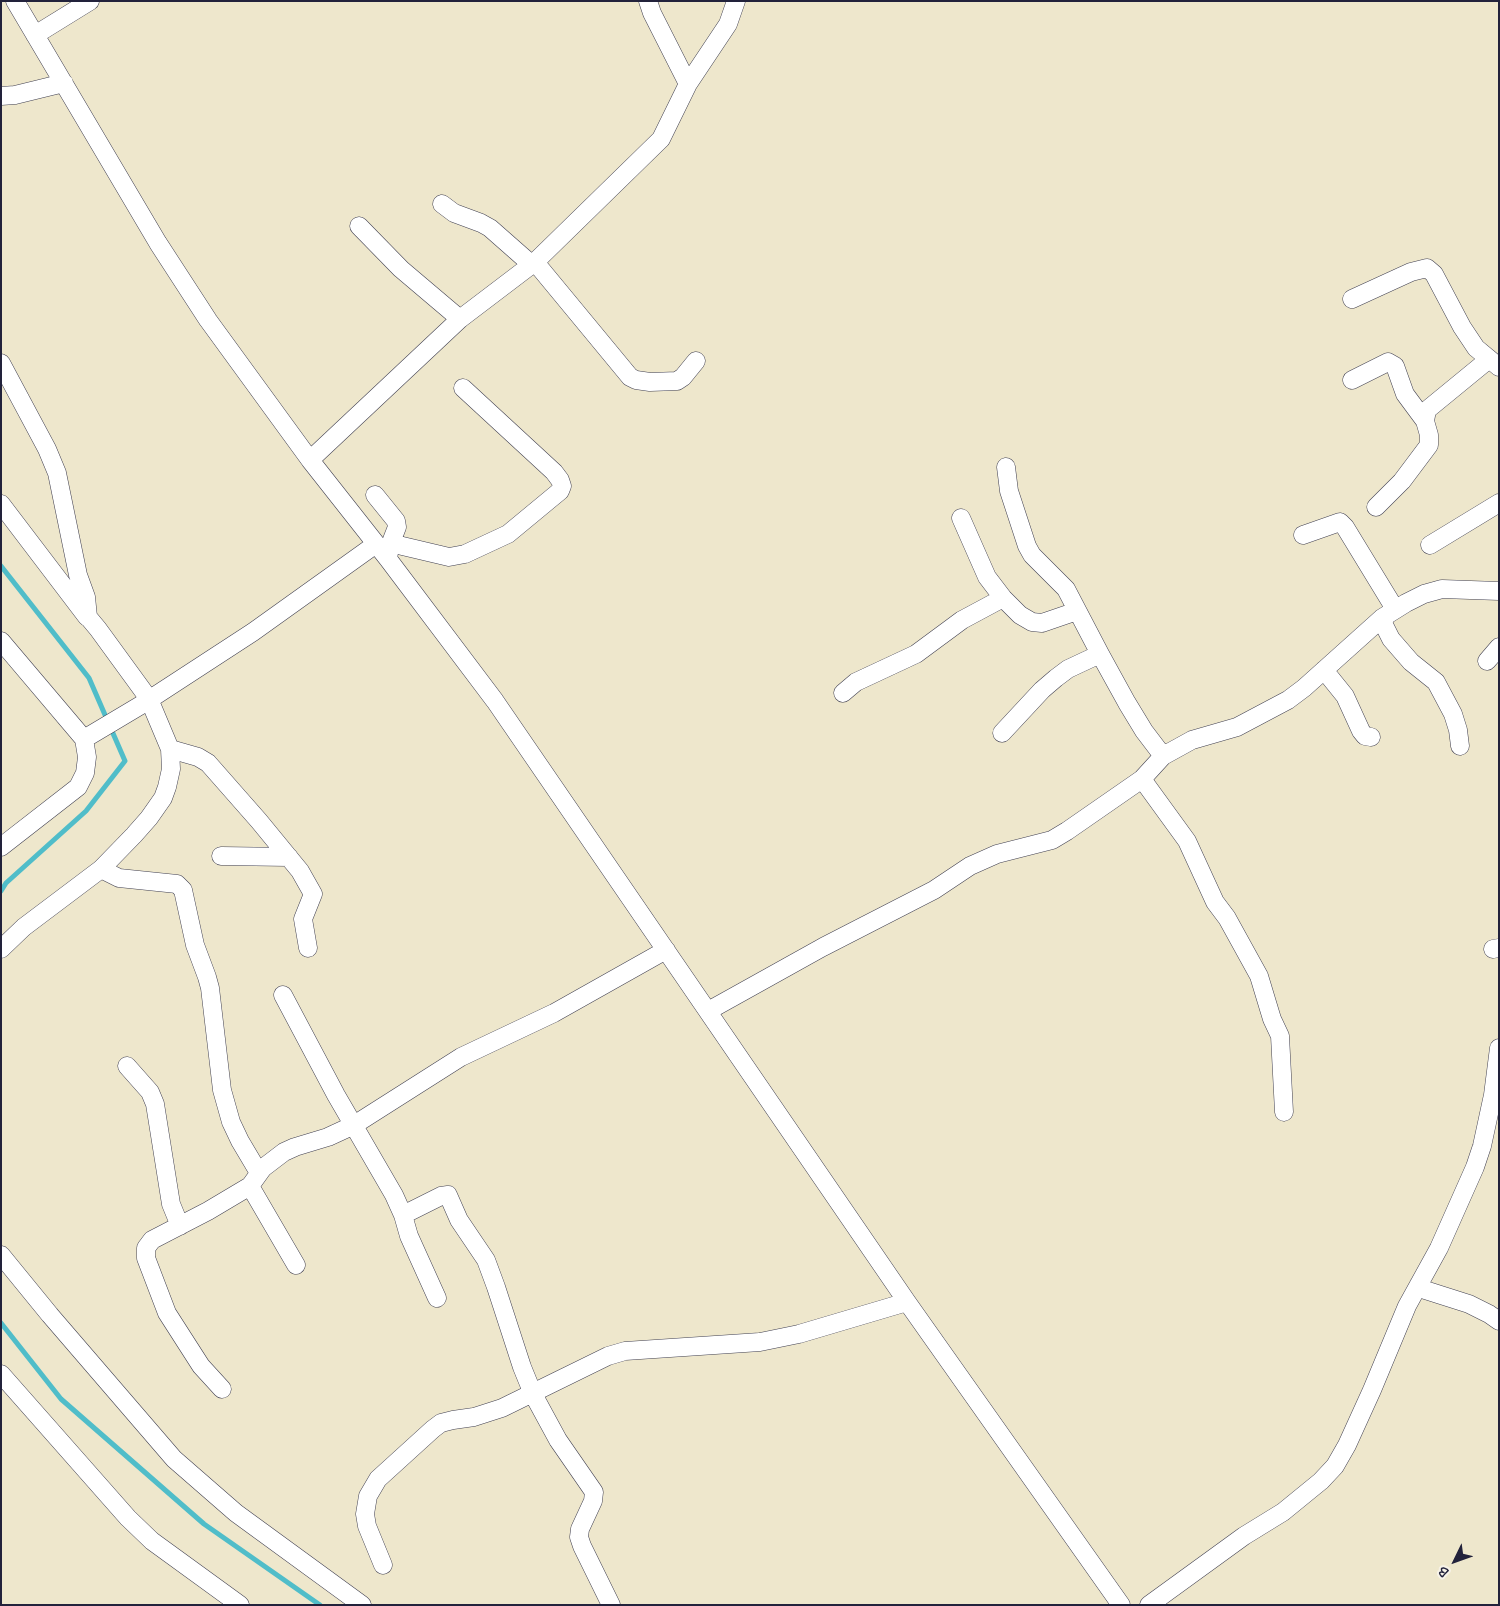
<!DOCTYPE html>
<html>
<head>
<meta charset="utf-8">
<style>
  body { margin:0 }
  #map { position:relative; width:1500px; height:1606px; overflow:hidden; background:#eee7cc; font-family:Mynerve,sans-serif }
  canvas { display:block }
  .frame { position:absolute; inset:0; border:2px solid #22223b; pointer-events:none }
  .north { position:absolute; left:1430px; top:1536px; width:50px; height:50px; -webkit-text-stroke:4px #f7f3e8; paint-order:stroke; rotate:228deg; font-size:14px; font-weight:700; line-height:20px; text-align:center; color:#22223b }
  .north::after { content:''; display:block; margin:auto; width:18px; height:22px; background:#22223b; clip-path:polygon(50% 0,100% 100%,50% 72%,0 100%) }
</style>
</head>
<body>
<div id="map">
<canvas width="1500" height="1606"></canvas>
<div class="frame"></div>
<div class="north">B</div>
</div>
<script>
const ctx = document.querySelector('canvas').getContext('2d');
ctx.lineJoin = 'round';
const toPath = rows => new Path2D(rows.map(r => 'M' + r).join(''));
function strokePath(path, color, width, dash) { ctx.strokeStyle = color; ctx.lineWidth = width; ctx.lineCap = dash ? 'butt' : 'round'; ctx.setLineDash(dash || []); ctx.stroke(path); }
strokePath(toPath([
  [1,566,89,678,125,761,86,811,6,883,1,891],
  [1,1323,61,1399,204,1524,320,1605]
]), '#50bdc9', 5);
const street = toPath([
  [15,1,158,243,208,320,310,460,388,559,495,701,907,1302,1121,1605],
  [648,1,652,13,688,84],
  [35,35,90,1],
  [1,96,15,95,64,83],
  [442,204,454,213,481,223,490,228,532,265],
  [359,226,401,269,460,319],
  [535,262,630,377,636,380,650,382,677,381,683,377,696,361],
  [1352,299,1411,272,1427,268,1434,274,1462,327,1476,348,1499,367],
  [1,363,47,449,57,473,78,575,86,597,88,617,98,629,149,699,170,749,171,769,167,787,163,798,149,818,134,835,101,869,24,927,1,949],
  [1352,380,1388,362,1395,366,1405,394,1425,421],
  [310,460,460,319,535,262,661,139,688,84,728,24,736,1],
  [1006,467,1009,491,1027,546,1032,555,1066,589,1100,654,1127,703,1144,731,1163,756],
  [375,495,396,521,397,527,390,545],
  [1,504,87,617],
  [1376,507,1402,481,1429,445,1429,435,1425,421,1427,410,1488,360],
  [961,518,987,577,1003,598,1020,615,1032,622,1042,623,1077,611],
  [1303,535,1340,522,1345,527,1395,609],
  [1430,545,1499,503],
  [388,559,390,545,394,544,449,557,465,554,508,534,560,491,562,486,560,480,554,472,463,388],
  [1382,618,1385,627,1391,639,1411,662,1436,682,1453,714,1458,730,1460,746],
  [1,641,84,739,87,757,85,773,78,787,1,847],
  [1487,661,1499,647],
  [1324,670,1345,696,1361,731,1365,736,1371,737],
  [843,693,856,682,916,654,962,620,1003,598],
  [1002,733,1042,690,1056,678,1068,669,1100,654],
  [84,739,141,705,253,632,376,544],
  [170,749,198,757,208,763,259,821,300,871,313,894,303,919,308,948],
  [1142,779,1187,841,1215,902,1227,918,1259,976,1272,1019,1280,1036,1284,1112],
  [221,856,289,857],
  [101,869,119,878,177,884,183,890,195,945,207,977,210,988,222,1090,231,1122,240,1141,259,1173],
  [1493,949,1499,948],
  [283,995,336,1095,394,1195,403,1215,409,1236,437,1298],
  [708,1011,823,947,934,890,970,866,997,854,1052,840,1067,831,1142,779,1163,756,1192,740,1237,727,1288,700,1304,688,1382,618,1406,603,1424,594,1442,589,1499,591],
  [127,1066,150,1092,155,1104,171,1204,180,1226],
  [250,1186,296,1265],
  [403,1215,441,1196,448,1195,459,1220,486,1260,496,1287,522,1367,533,1394,558,1440,594,1492,593,1501,580,1529,579,1537,582,1546,611,1605],
  [1,1255,50,1315,174,1459,236,1513,362,1605],
  [1419,1284,1425,1290,1469,1304,1489,1314,1499,1321],
  [1,1374,128,1518,152,1541,240,1605],
  [222,1389,201,1366,167,1313,146,1258,146,1248,152,1240,208,1211,250,1186,263,1168,284,1152,295,1147,328,1137,354,1125,461,1057,554,1013,666,950],
  [383,1565,367,1526,365,1514,368,1496,378,1479,433,1429,441,1423,453,1420,474,1417,502,1408,608,1356,625,1351,760,1342,799,1334,907,1302],
  [1149,1605,1244,1536,1283,1512,1321,1481,1335,1466,1347,1445,1372,1390,1407,1306,1439,1248,1475,1167,1482,1146,1493,1095,1499,1048]
]);
strokePath(street, '#414051', 19);
strokePath(street, '#fff', 18);
</script>
</body>
</html>
